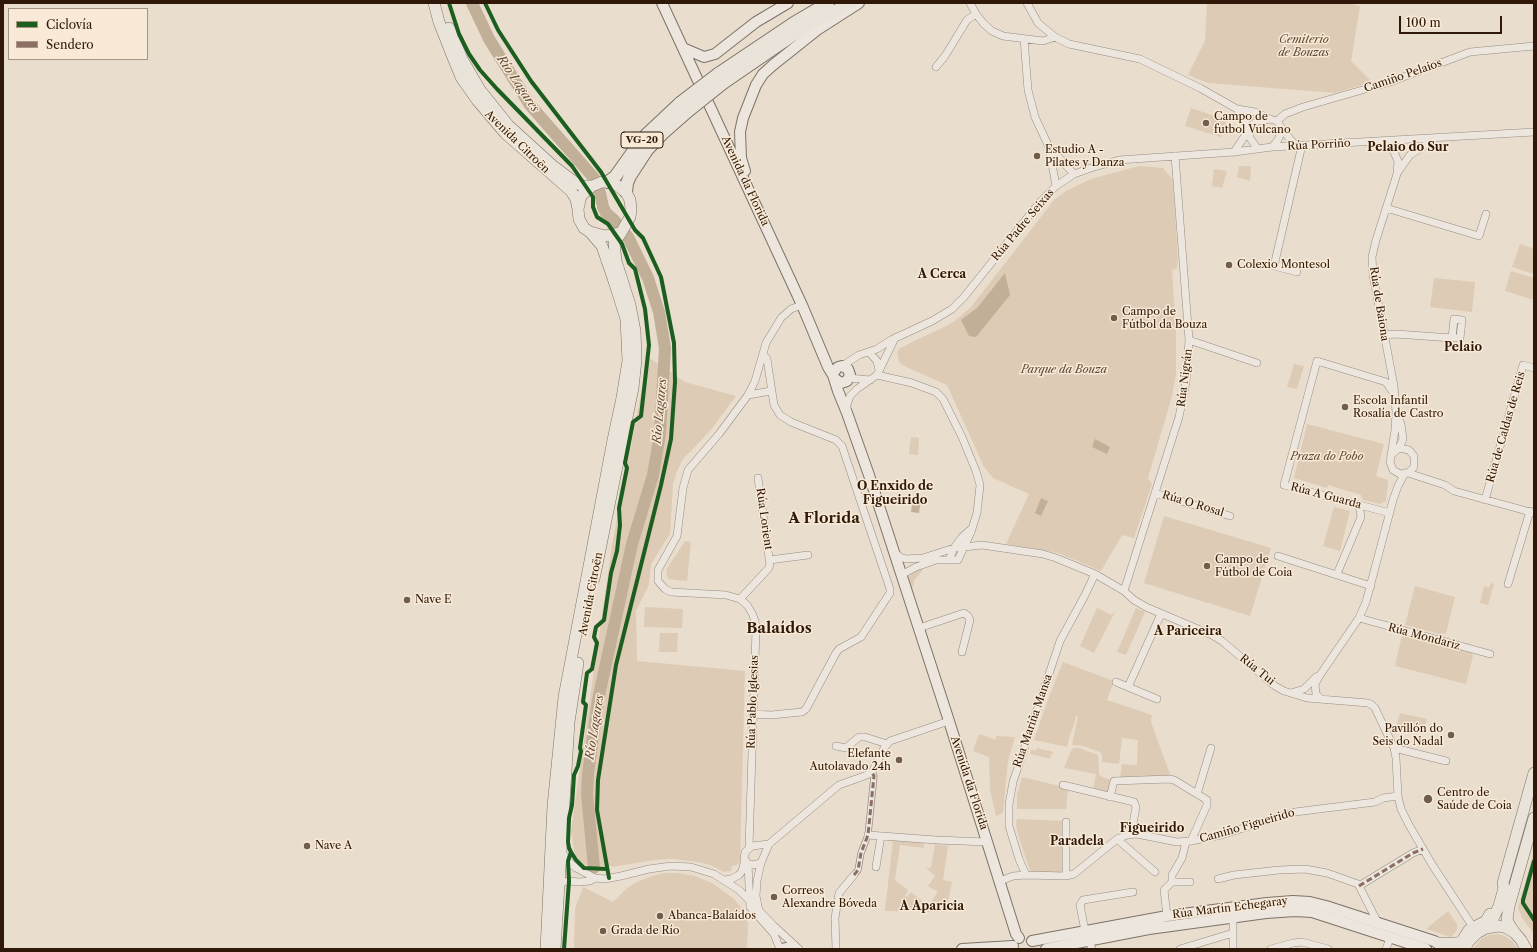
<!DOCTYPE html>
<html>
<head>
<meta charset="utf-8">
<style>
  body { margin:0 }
  #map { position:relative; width:1537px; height:952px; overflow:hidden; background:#e9ddcd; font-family:"Libre Caslon Text",serif }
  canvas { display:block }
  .frame { position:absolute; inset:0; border:4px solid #2f1807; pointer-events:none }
  .legend { position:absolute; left:8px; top:8px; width:140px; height:52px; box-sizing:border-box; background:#f8ead7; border:1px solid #a89684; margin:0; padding:5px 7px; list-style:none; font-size:12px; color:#2f1807 }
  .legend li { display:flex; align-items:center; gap:8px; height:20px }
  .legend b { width:20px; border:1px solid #a89684 }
  .scale { position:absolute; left:1399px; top:16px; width:103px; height:18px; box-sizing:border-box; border:2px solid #2f1807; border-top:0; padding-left:5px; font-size:12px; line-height:14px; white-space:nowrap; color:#2f1807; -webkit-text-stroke:3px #f8ead7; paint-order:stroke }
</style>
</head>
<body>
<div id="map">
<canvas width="1537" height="952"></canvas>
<div class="frame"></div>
<ul class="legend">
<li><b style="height:5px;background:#1b5e20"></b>Ciclovía</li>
<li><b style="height:5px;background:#8d6e63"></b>Sendero</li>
</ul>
<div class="scale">100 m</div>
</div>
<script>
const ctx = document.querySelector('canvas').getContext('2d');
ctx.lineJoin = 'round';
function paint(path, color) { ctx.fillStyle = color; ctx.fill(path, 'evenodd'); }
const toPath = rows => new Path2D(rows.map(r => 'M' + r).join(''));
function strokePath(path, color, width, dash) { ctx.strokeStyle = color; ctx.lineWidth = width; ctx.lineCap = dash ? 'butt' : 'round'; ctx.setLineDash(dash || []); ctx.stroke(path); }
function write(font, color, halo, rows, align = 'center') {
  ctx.font = font + ' "Libre Caslon Text",serif'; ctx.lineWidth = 3; ctx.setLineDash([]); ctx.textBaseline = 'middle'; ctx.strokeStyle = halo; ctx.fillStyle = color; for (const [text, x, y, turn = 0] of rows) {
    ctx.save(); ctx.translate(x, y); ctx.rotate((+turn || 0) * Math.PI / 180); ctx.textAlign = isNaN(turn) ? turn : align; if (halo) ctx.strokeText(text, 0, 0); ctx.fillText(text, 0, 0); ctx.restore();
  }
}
paint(toPath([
  [1207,3,1349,3,1360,6,1351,61,1372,82,1335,93,1208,83,1188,75,1205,41],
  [1191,108,1227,120,1221,137,1185,126],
  [1139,166,1163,168,1173,180,1178,262,1176,269,1172,270,1176,332,1176,374,1172,396,1148,478,1152,484,1134,538,1122,535,1101,571,1058,553,1006,544,1029,494,993,478,984,467,947,385,902,365,899,362,897,352,900,348,950,324,961,316,971,307,1054,200,1066,191,1091,179],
  [1239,166,1251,166,1250,181,1237,177],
  [1214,169,1227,171,1222,188,1212,186],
  [1520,244,1534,249,1534,274,1512,267],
  [1511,271,1534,278,1534,300,1505,291],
  [1434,278,1475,282,1472,312,1430,307],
  [648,357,685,382,736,396,710,431,683,459,677,471,673,484,670,534,651,564,649,585,636,611,637,661,745,671,740,859,740,863,731,867,732,870,729,872,728,871,724,872,710,865,698,862,672,859,654,860,612,867,612,866,588,866,583,864,575,855,571,831,612,545],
  [1294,364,1304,366,1297,389,1287,387],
  [1307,424,1384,444,1376,476,1388,480,1386,501,1380,504,1363,500,1361,495,1328,485,1327,488,1294,478],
  [911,437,919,438,918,455,909,454],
  [1334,507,1350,511,1340,551,1323,546],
  [1164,516,1271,548,1250,616,1144,583],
  [685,541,691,542,687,581,668,579,666,570],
  [922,568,922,571,914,581,913,587,910,589,908,578,913,572],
  [1491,583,1494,584,1488,605,1480,603,1484,586,1489,588],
  [1415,586,1455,597,1446,633,1440,634,1405,625],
  [645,607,683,609,682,628,644,627],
  [1097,608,1112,615,1114,612,1115,612,1094,653,1080,646],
  [1136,608,1145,612,1126,655,1117,652],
  [660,633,678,633,677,652,659,652],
  [1402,635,1472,653,1473,656,1466,684,1395,666],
  [1063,662,1114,681,1107,700,1152,715,1151,722,1171,777,1120,779,1122,764,1137,765,1138,740,1122,738,1119,764,1102,762,1102,755,1100,752,1083,746,1072,745,1078,716,1076,716,1072,731,1071,731,1067,747,1034,740,1047,702],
  [1400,713,1427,719,1423,733,1396,727],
  [979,734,996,740,996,736,1015,737,1008,760,1003,813,996,816,990,789,989,757,973,751],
  [1037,748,1053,752,1053,754,1051,754,1050,759,1030,754,1031,750,1036,751],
  [1074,748,1079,748,1098,755,1099,774,1102,777,1112,780,1108,794,1093,790,1096,774,1064,768,1071,751],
  [1022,777,1068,788,1066,809,1017,809,1017,795],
  [1017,819,1064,821,1063,872,1033,872,1030,870,1019,838,1016,825],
  [893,839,924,843,924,848,900,845,895,880,908,890,905,896,907,897,911,892,928,906,938,892,928,886,935,876,926,868,931,868,935,844,948,846,943,880,952,882,946,912,885,911],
  [1534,851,1534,934,1522,918,1518,908],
  [665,873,678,873,695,876,712,883,733,898,740,906,748,923,747,949,574,949,575,909,583,887,613,902,627,888,637,882,652,876],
  [1448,911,1457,924,1457,930,1451,937,1426,929],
  [1497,934,1505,936,1512,941,1518,949,1473,949,1482,938,1489,935]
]), '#ddcbb5');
paint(toPath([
  [1005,273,1010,295,976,337,969,336,961,320,977,308],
  [1095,439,1110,447,1107,454,1092,447],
  [913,498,921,498,919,513,911,512],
  [1041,498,1048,501,1041,516,1035,513]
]), '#c2af98');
strokePath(toPath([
  [472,3,489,39,530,105,594,178,600,193,603,207,606,213,614,220,628,237,648,278,659,312,665,348,660,434,653,475,632,544,598,700,588,774,587,794,594,868]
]), '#c2af98', 12);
const pedestrian = toPath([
  [854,875,858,870,861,853,868,835,874,776,872,772]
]);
const minor = toPath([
  [970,3,976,14,984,24,992,31,1003,36,1043,41,1055,37],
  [1027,3,1038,23,1055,37,1069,44,1140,59,1200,88,1237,109,1255,112,1270,119,1277,121,1285,133,1296,146],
  [1024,39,1028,90,1035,117,1049,147,1056,186],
  [936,67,945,56,967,20,976,14],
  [1237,109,1246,124,1250,138,1257,148],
  [1277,121,1285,114,1303,107,1390,82,1470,52,1534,46],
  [1378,142,1388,146,1393,150,1398,161,1397,174,1376,240,1372,257,1373,275,1394,386,1396,412,1395,430,1390,462,1393,470,1400,474,1408,473,1414,467,1414,456,1409,450,1399,448,1391,455],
  [1049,147,1074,174],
  [1272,147,1278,140,1282,130],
  [1234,152,1253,124,1258,121,1270,119],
  [1398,172,1410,155,1434,139],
  [1386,208,1479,236,1486,214],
  [1297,272,1274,266,1302,145],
  [1384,335,1396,334,1452,338,1460,338,1462,320,1454,319,1452,338],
  [1189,340,1257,363],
  [869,352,877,361,879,370],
  [842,366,859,355,877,349,891,340,932,321,952,309,964,297,1040,202,1056,186,1074,174,1091,168,1119,160,1234,152,1272,147,1534,132],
  [877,375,912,383,936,392,943,399,962,437,976,471,980,485,977,513,971,532,958,560,936,560,916,567,901,575],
  [849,378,870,380],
  [748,395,771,391],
  [847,412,847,405,850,396,857,389,877,375,895,338],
  [1397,414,1401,424,1403,439,1399,448],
  [1408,473,1445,485,1454,491,1534,513],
  [1155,493,1230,516],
  [1485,500,1523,365,1534,368],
  [1390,513,1284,485,1317,361,1386,382,1392,391],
  [894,552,900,557,906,559,923,558,954,548,982,545,1043,554,1056,558,1095,574,1124,591,1134,600,1146,607,1212,635,1222,641,1275,686,1284,691,1307,698,1368,703,1372,705,1375,708,1394,748,1396,758,1398,796,1401,809,1409,825,1433,866,1473,927],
  [1278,556,1371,586],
  [769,560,808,555],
  [949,560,954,548,962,537,971,529],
  [1337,574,1361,517,1359,505],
  [1508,584,1530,511],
  [1124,591,1179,417,1186,382,1189,340,1175,156],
  [740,599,768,569,770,565,758,478],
  [1359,618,1490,654],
  [919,628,964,613,968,616,970,620,962,652],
  [1116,682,1157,699],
  [1128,687,1161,614],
  [1291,693,1304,689,1316,677],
  [1321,699,1316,694,1315,684,1320,675,1359,618,1366,602,1393,500,1398,486,1405,473],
  [752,714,771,715,802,712,806,709,836,653,839,649,861,637,890,593,890,589,842,446,836,440,791,422,780,415,774,405,767,359,763,354],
  [836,746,846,748,859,737,865,737,887,744],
  [1394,748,1446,761],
  [1063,785,1134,802,1136,807,1131,834],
  [1197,794,1211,748],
  [1110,797,1114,781,1169,779,1174,780,1207,800,1207,805,1191,841],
  [868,835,936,840,987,842],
  [1117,839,1155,872],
  [749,847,756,629,755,621,752,613,747,605,740,599,726,595,671,592,665,589,658,581,658,570,677,536,683,488,688,470,719,434,748,395,755,381,766,343,781,318,791,309,802,305],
  [561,851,568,861,576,868,595,878,605,879,621,876,649,869,671,866,691,867,714,874,739,890,774,926,799,949],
  [761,863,753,865,748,864,744,858,745,852,752,846,769,844],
  [748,864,750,907,774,934,780,949],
  [876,867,881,836],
  [1026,875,1019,859,1009,826,1009,804,1013,782,1060,641,1085,595,1095,574],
  [1066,876,1066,822],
  [1218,879,1234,875,1279,870,1305,869,1327,873,1358,884,1378,923],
  [724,880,731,879,739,875,742,871,745,860],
  [1000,881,1013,876,1026,875,1066,876,1074,874,1117,839,1127,835,1137,834,1177,842,1191,841,1221,835,1295,812,1375,802,1383,798,1398,796],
  [1172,882,1172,875,1182,858,1186,842],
  [557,883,569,881,579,882,590,881,595,878],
  [1359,886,1413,853,1423,849],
  [759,911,756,896,757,881,761,863,769,844,839,785,867,775,872,772,884,748,890,741,949,721],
  [1167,916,1164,890,1172,882,1190,882],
  [1085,931,1080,905,1083,900,1133,892],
  [1089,940,1092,949],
  [836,949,835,918,839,893,854,875],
  [1180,949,1233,933],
  [1233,949,1233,917],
  [1271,949,1293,943,1302,942,1328,949],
  [1386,949,1390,938]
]);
const secondary = toPath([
  [662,3,802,305,828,367,833,375],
  [683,48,704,57,715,54,756,22,788,3],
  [745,171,741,158,740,132,743,118,756,85,763,74,773,65,817,30,859,3],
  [834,378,841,383,847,381,850,375,848,369,842,366,838,367,834,372,833,375,838,391,847,413,869,475,949,721,1016,934,1019,938],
  [1032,941,1167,916,1267,903,1293,901,1310,902,1326,906,1434,941,1445,947],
  [782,949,787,948,795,949],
  [962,949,1013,946],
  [1046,949,1149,929,1266,913,1295,911,1312,912,1426,949]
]);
const primary = toPath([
  [434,3,439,22,452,55,461,77,477,100,505,133,571,191,576,199,578,209],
  [449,28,462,59,480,90,508,125,552,165,573,181,582,186,592,186],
  [602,182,608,182,618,186,626,192,630,200,631,209,630,217,621,233,605,236,590,232,584,228,579,219,578,209,581,196,592,186,602,182],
  [594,579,633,388,636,360,635,331,630,305,616,261,614,243,621,233],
  [1486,928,1491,923,1499,906,1504,888,1503,883,1534,773],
  [1515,933,1510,926,1507,920,1509,906,1534,818],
  [1438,943,1458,943,1462,941,1469,930,1486,921,1490,914],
  [546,949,553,806,564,697,613,440,622,398,628,361,626,319,615,284,602,246,590,232],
  [555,949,569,722,578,663],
  [1465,949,1468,942,1477,933,1486,928,1499,926,1507,928,1515,933,1521,940,1526,949]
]);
const trunk = toPath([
  [718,74,794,23,828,3],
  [723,83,790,37,816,21,851,3],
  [608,182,615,177,637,146,647,134,680,103],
  [626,192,627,183,630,176,647,150,663,133,688,111]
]);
strokePath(pedestrian, '#968d82', 7);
strokePath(minor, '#968d82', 8);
strokePath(secondary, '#7c7267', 12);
strokePath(primary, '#7c7267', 12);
strokePath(trunk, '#7c7267', 14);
strokePath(pedestrian, '#ece6df', 5.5);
strokePath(minor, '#ece6df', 7);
strokePath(secondary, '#ece6df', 10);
strokePath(primary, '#eae3d9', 11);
strokePath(trunk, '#eae3d9', 12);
const trunkBridge = toPath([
  [680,103,718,74],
  [688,111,723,83]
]);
strokePath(trunkBridge, '#7c7267', 14, []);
strokePath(trunkBridge, '#eae3d9', 12);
strokePath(toPath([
  [854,875,858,870,861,853,868,835,874,776,872,772],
  [1359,886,1413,853,1423,849]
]), '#8d6e63', 3, [6, 3]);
strokePath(toPath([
  [449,3,459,34,469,54,480,70,497,89,572,166,593,197,593,207,597,217,608,224,622,244,629,263,635,269,645,309,649,345,641,416,633,422,625,463,627,468,619,508,620,525,617,551,611,573,604,620,596,627,594,637,597,643,592,669,587,673,583,702,586,705,580,748,581,751,578,766,574,775,572,805,569,818,568,842,569,848,571,852,576,860,584,868,607,869],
  [485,3,498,30,531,81,601,172,635,230,643,238,661,277,674,343,675,382,671,439,661,485,616,665,598,780,597,810,609,878],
  [1534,861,1523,900,1523,903,1534,920],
  [564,949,569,881,568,861,571,852]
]), '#1b5e20', 4);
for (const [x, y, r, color] of [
  [1206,123,4,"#705d4c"],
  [1037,156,4,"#705d4c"],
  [1229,265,4,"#705d4c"],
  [1114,318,4,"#705d4c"],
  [1345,407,4,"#705d4c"],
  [1207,566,4,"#705d4c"],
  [407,600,4,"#705d4c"],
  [1451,735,4,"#705d4c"],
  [899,760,4,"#705d4c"],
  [1428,799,5,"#705d4c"],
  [307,846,4,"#705d4c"],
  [774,897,4,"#705d4c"],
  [660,916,4,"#705d4c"],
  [603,931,4,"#705d4c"]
]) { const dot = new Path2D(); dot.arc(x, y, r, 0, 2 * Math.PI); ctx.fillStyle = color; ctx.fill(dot); strokePath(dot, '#f8ead7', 1.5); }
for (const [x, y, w] of [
  [642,140,42]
]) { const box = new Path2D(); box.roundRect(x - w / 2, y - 8, w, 16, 3); ctx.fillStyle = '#f8ead7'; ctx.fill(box); strokePath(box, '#2f1807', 1); }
write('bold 10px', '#2f1807', null, [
  ["VG-20",642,140]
]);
write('italic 11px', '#604a35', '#f8ead7', [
  ["Cemiterio",1304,40],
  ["de Bouzas",1304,53],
  ["Parque da Bouza",1064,370],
  ["Praza do Pobo",1327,457]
]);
write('11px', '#2f1807', '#f8ead7', [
  ["Camiño Pelaios",1403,76,-19],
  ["Avenida Citroën",517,142,44],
  ["Rúa Porriño",1319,145,-3],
  ["Avenida da Florida",745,181,65],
  ["Rúa Padre Seixas",1023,225,-50],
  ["Rúa de Baiona",1379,304,81],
  ["Rúa Nigrán",1185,378,-83],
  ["Rúa de Caldas de Reis",1506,427,-74],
  ["Rúa A Guarda",1326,496,15],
  ["Rúa O Rosal",1193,504,17],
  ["Rúa Lorient",764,519,82],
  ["Avenida Citroën",591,594,-79],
  ["Rúa Mondariz",1424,637,15],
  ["Rúa Tui",1257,670,39],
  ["Rúa Pablo Iglesias",753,702,-88],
  ["Rúa Mariña Mansa",1033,721,-71],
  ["Avenida da Florida",969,783,72],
  ["Camiño Figueirido",1247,826,-16],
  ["Rúa Martín Echegaray",1230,908,-7]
]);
write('11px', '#2f1807', '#f8ead7', [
  ["Campo de",1214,117],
  ["futbol Vulcano",1214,130],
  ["Estudio A -",1045,150],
  ["Pilates y Danza",1045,163],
  ["Colexio Montesol",1237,265],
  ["Campo de",1122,312],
  ["Fútbol da Bouza",1122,325],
  ["Escola Infantil",1353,401],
  ["Rosalía de Castro",1353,414],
  ["Campo de",1215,560],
  ["Fútbol de Coia",1215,573],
  ["Nave E",415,600],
  ["Pavillón do",1443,729,"right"],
  ["Seis do Nadal",1443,742,"right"],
  ["Elefante",891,754,"right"],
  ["Autolavado 24h",891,767,"right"],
  ["Centro de",1437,793],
  ["Saúde de Coia",1437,806],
  ["Nave A",315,846],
  ["Correos",782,891],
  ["Alexandre Bóveda",782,904],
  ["Abanca-Balaídos",668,916],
  ["Grada de Río",611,931]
], 'left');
write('italic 12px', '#634c38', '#f8ead7', [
  ["Río Lagares",518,84,56],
  ["Río Lagares",660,411,-85],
  ["Río Lagares",595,727,-81]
]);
write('bold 12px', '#2f1807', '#f8ead7', [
  ["Pelaio do Sur",1408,148],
  ["A Cerca",942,275],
  ["Pelaio",1463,348],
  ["O Enxido de",895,487],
  ["Figueirido",895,501],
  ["A Pariceira",1188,632],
  ["Figueirido",1152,829],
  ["Paradela",1077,842],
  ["A Aparicia",932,907]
]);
write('bold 15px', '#2f1807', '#f8ead7', [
  ["A Florida",824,519],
  ["Balaídos",779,629]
]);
</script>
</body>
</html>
